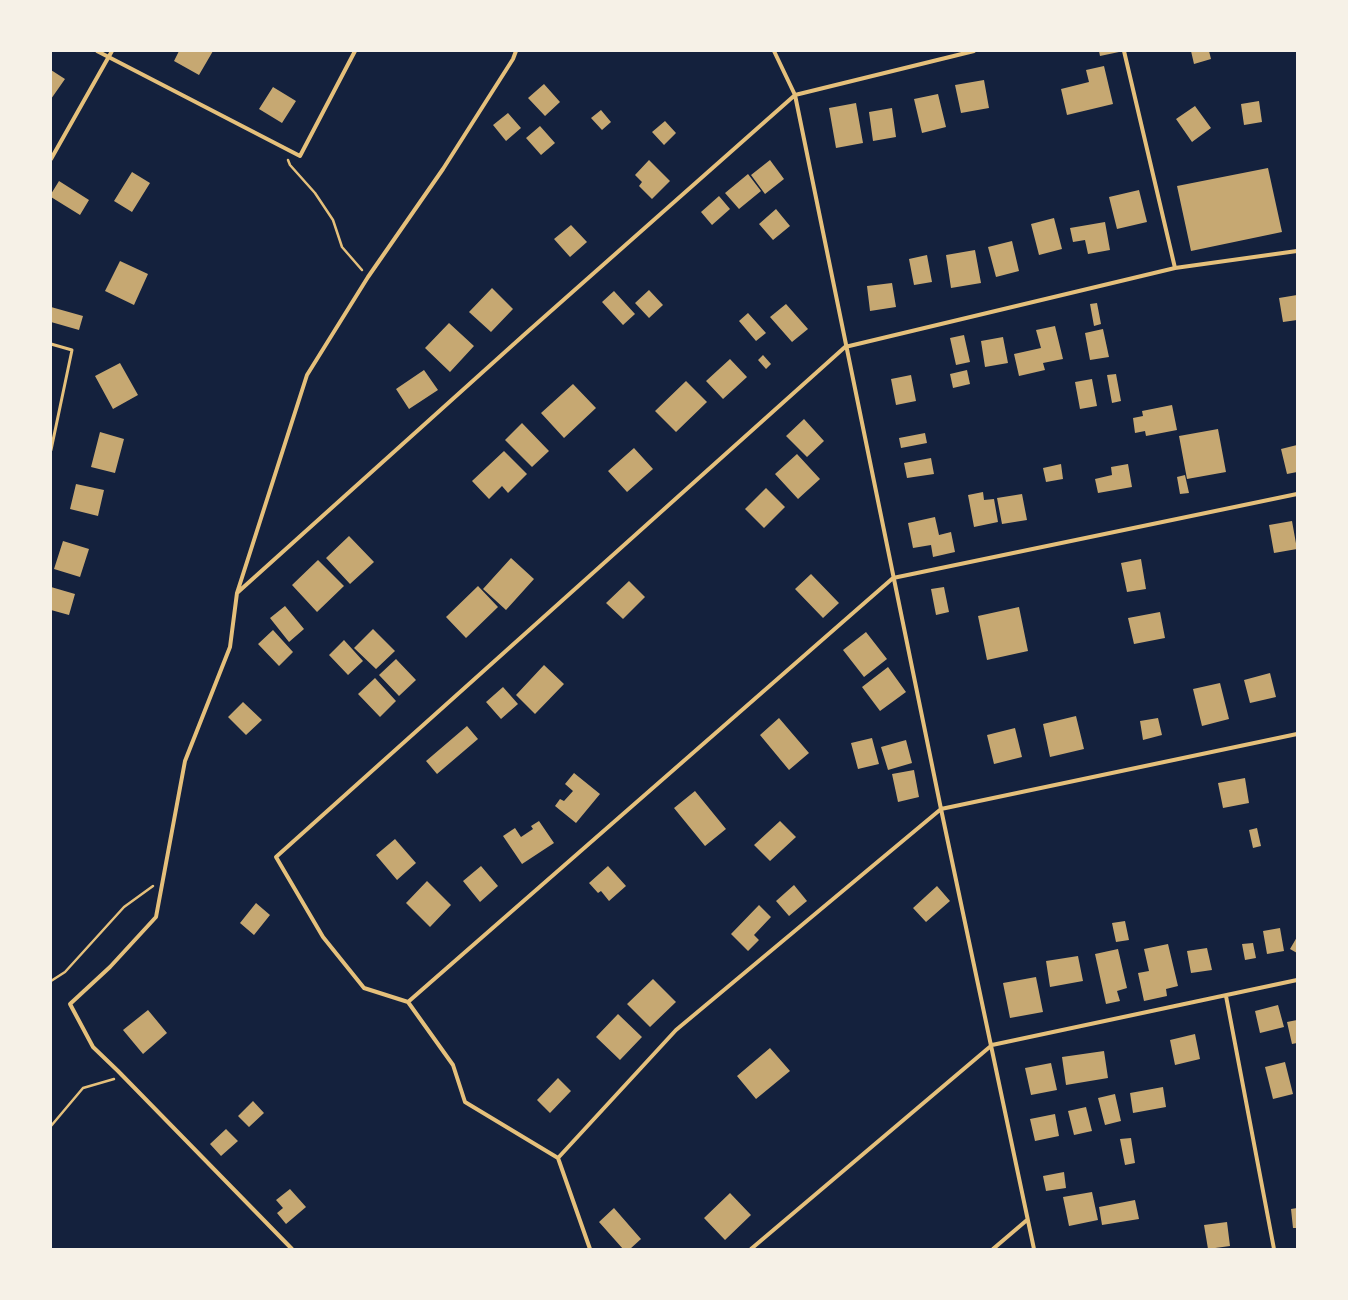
<!DOCTYPE html>
<html>
<head>
<meta charset="utf-8">
<style>
  body { margin:0 }
  #map { position:relative; width:1348px; height:1300px; overflow:hidden; background:#14213d; font-family:Commissioner,sans-serif }
  canvas { display:block }
  .frame { position:absolute; inset:0; border:52px solid #f6f1e7; pointer-events:none }
</style>
</head>
<body>
<div id="map">
<canvas width="1348" height="1300"></canvas>
<div class="frame"></div>
</div>
<script>
const ctx = document.querySelector('canvas').getContext('2d');
ctx.lineJoin = 'round';
function paint(path, color) { ctx.fillStyle = color; ctx.fill(path, 'evenodd'); }
const toPath = rows => new Path2D(rows.map(r => 'M' + r).join(''));
function strokePath(path, color, width, dash) { ctx.strokeStyle = color; ctx.lineWidth = width; ctx.lineCap = dash ? 'butt' : 'round'; ctx.setLineDash(dash || []); ctx.stroke(path); }
paint(toPath([
  [179,51,213,51,199,75,174,61],
  [1099,51,1119,51,1119,52,1100,56],
  [1191,51,1209,51,1211,59,1194,64],
  [1104,66,1113,104,1067,115,1061,89,1089,82,1086,70],
  [51,70,65,79,51,99],
  [984,80,989,108,961,113,955,85],
  [544,84,560,102,545,116,528,98],
  [273,87,296,101,282,123,259,109],
  [938,94,946,127,922,133,914,99],
  [1259,101,1262,122,1244,125,1241,104],
  [856,103,863,143,836,148,829,108],
  [1195,106,1211,128,1192,142,1176,119],
  [892,108,896,137,873,141,869,112],
  [601,110,611,122,602,130,591,118],
  [508,113,521,128,506,141,493,125],
  [665,121,676,133,664,145,652,132],
  [540,126,555,143,541,155,526,138],
  [649,160,670,181,652,199,639,186,642,182,635,175],
  [770,160,784,179,765,194,751,175],
  [1268,168,1282,232,1191,251,1177,186],
  [132,172,150,183,132,212,114,201],
  [748,174,761,191,739,209,725,193],
  [59,181,89,200,80,215,51,197,51,194],
  [1139,190,1147,222,1117,229,1109,197],
  [719,196,730,209,712,225,701,212],
  [776,209,790,226,773,240,759,224],
  [1054,218,1062,249,1039,255,1031,224],
  [1105,222,1110,250,1088,254,1085,240,1073,242,1070,228],
  [571,225,587,242,570,257,554,239],
  [1012,241,1019,271,996,277,988,247],
  [975,250,981,283,951,288,946,255],
  [927,255,932,282,914,285,909,259],
  [120,261,148,274,134,305,105,291],
  [892,283,896,307,870,311,867,286],
  [492,288,513,309,491,332,469,312],
  [649,290,663,305,649,318,635,303],
  [614,291,635,314,623,325,602,302],
  [1297,295,1297,320,1283,322,1279,298],
  [1097,303,1101,324,1094,326,1090,304],
  [786,304,808,329,792,342,770,317],
  [51,307,83,316,79,330,51,322],
  [748,313,766,333,756,341,739,321],
  [449,323,474,346,450,372,425,348],
  [1055,326,1063,359,1043,363,1045,370,1019,376,1014,354,1041,348,1036,330],
  [1103,329,1109,357,1090,360,1085,333],
  [964,335,970,362,956,365,950,338],
  [1003,337,1008,363,985,367,981,341],
  [763,355,771,364,766,369,758,360],
  [730,359,747,377,723,399,706,381],
  [120,363,138,395,113,409,95,376],
  [424,370,438,390,409,409,396,389],
  [967,370,970,384,953,388,950,374],
  [1116,374,1121,401,1112,403,1107,375],
  [911,375,916,401,896,405,891,379],
  [1092,379,1097,406,1080,409,1075,382],
  [686,381,707,402,676,432,655,411],
  [573,384,596,408,564,438,541,413],
  [1172,405,1177,430,1146,436,1145,431,1135,433,1133,418,1143,416,1142,411],
  [804,419,824,441,807,457,786,436],
  [522,423,549,451,532,467,505,440],
  [1218,429,1226,472,1187,479,1179,436],
  [100,432,124,439,115,473,91,467],
  [925,433,927,443,901,448,899,438],
  [1297,445,1297,472,1287,474,1281,449],
  [634,448,653,469,627,492,608,471],
  [504,451,527,474,508,493,502,486,489,499,472,481],
  [797,454,820,479,798,499,775,474],
  [931,458,934,474,907,478,904,463],
  [1061,464,1063,479,1046,482,1043,468],
  [1128,464,1132,487,1098,493,1095,479,1112,475,1111,467],
  [1185,475,1189,493,1180,494,1177,477],
  [76,484,104,490,98,516,70,509],
  [766,488,785,507,764,528,745,509],
  [983,492,984,500,994,499,998,522,974,527,968,495],
  [1022,494,1027,520,1002,524,997,498],
  [935,517,939,535,951,532,955,552,933,557,931,545,913,548,908,523],
  [1292,521,1297,549,1274,553,1269,525],
  [349,536,374,562,350,584,326,558],
  [63,541,89,549,80,577,54,569],
  [511,558,534,579,506,610,483,589],
  [1141,559,1146,589,1127,592,1121,563],
  [318,560,344,586,317,612,292,585],
  [811,574,839,603,823,618,795,589],
  [629,581,645,597,623,619,606,603],
  [478,586,498,607,466,638,446,617],
  [51,587,75,594,69,615,51,610],
  [944,587,949,612,936,615,931,589],
  [285,606,304,629,289,642,270,618],
  [1019,607,1028,651,987,660,978,616],
  [1160,612,1165,638,1134,644,1128,618],
  [373,629,395,651,376,669,354,648],
  [273,630,293,652,279,666,258,644],
  [866,632,887,659,864,677,843,650],
  [344,640,363,661,348,675,329,655],
  [396,659,416,680,399,696,379,675],
  [544,665,564,684,535,714,516,695],
  [888,667,906,692,880,711,862,687],
  [1270,673,1276,697,1250,703,1244,680],
  [375,678,396,701,380,717,358,694],
  [1220,683,1229,719,1202,726,1193,689],
  [503,687,518,704,501,719,486,702],
  [243,702,262,720,246,735,228,717],
  [1076,716,1084,749,1050,757,1043,724],
  [779,718,809,753,789,770,760,735],
  [1158,718,1162,735,1143,740,1140,721],
  [467,726,478,739,437,774,426,761],
  [1015,728,1022,757,994,764,987,735],
  [872,738,879,764,858,769,851,743],
  [906,740,912,763,888,770,881,747],
  [914,770,919,797,898,802,892,774],
  [574,773,600,794,576,823,555,806,560,799,564,801,573,791,565,784],
  [1245,778,1249,803,1223,808,1218,783],
  [695,791,726,829,705,846,674,808],
  [539,821,554,843,522,864,503,836,515,828,521,837,533,829,531,826],
  [780,821,796,837,770,861,754,845],
  [1257,828,1261,846,1253,848,1249,830],
  [395,839,416,863,397,880,376,855],
  [481,866,498,886,480,902,463,881],
  [608,866,626,886,609,901,601,891,598,893,589,883],
  [427,881,451,905,430,927,406,903],
  [794,885,807,901,789,916,776,901],
  [937,886,950,901,926,922,913,908],
  [256,903,270,915,254,935,240,923],
  [759,905,771,917,754,935,759,940,748,951,731,934],
  [1125,921,1129,940,1116,942,1112,923],
  [1280,928,1284,951,1267,954,1263,931],
  [1297,937,1297,953,1290,949],
  [1253,943,1256,958,1245,960,1242,944],
  [1168,944,1178,986,1166,989,1167,996,1144,1001,1138,973,1149,971,1144,949],
  [1207,948,1212,970,1191,973,1187,951],
  [1118,949,1127,988,1117,991,1120,1001,1106,1004,1095,954],
  [1078,956,1083,981,1050,987,1046,961],
  [1036,977,1043,1012,1010,1018,1003,983],
  [653,979,676,1002,650,1027,627,1004],
  [1278,1005,1284,1027,1260,1033,1255,1011],
  [148,1010,167,1033,143,1054,123,1030],
  [618,1014,642,1037,620,1060,596,1037],
  [1297,1020,1297,1043,1292,1044,1287,1022],
  [1195,1034,1200,1059,1175,1065,1170,1040],
  [770,1048,790,1071,756,1099,737,1076],
  [1104,1051,1108,1078,1066,1085,1062,1057],
  [1285,1062,1293,1094,1273,1099,1265,1067],
  [1051,1063,1057,1090,1031,1095,1025,1068],
  [558,1078,571,1091,550,1113,537,1100],
  [1163,1087,1166,1107,1133,1113,1130,1093],
  [1115,1094,1121,1121,1105,1125,1098,1098],
  [253,1101,264,1113,249,1127,238,1116],
  [1086,1107,1092,1131,1074,1135,1068,1111],
  [1055,1114,1059,1136,1035,1141,1030,1119],
  [226,1129,238,1141,221,1156,210,1144],
  [1131,1138,1135,1163,1125,1165,1120,1139],
  [1064,1172,1066,1188,1046,1191,1043,1176],
  [290,1189,306,1207,286,1224,277,1213,283,1208,276,1200],
  [1092,1192,1098,1220,1069,1226,1063,1197],
  [730,1193,751,1215,725,1240,704,1218],
  [1135,1200,1139,1219,1102,1225,1099,1207],
  [614,1208,641,1239,630,1249,623,1249,599,1222],
  [1297,1208,1297,1228,1293,1228,1291,1209],
  [1227,1222,1230,1246,1208,1249,1204,1225]
]), '#c6a872');
strokePath(toPath([
  [288,160,290,165,315,193,333,220,342,247,362,270],
  [51,981,65,972,124,907,153,886],
  [51,1126,83,1088,114,1079]
]), '#e5c07b', 2.5);
strokePath(toPath([
  [51,344,72,350,51,450]
]), '#e5c07b', 3);
strokePath(toPath([
  [97,51,300,156,355,51],
  [774,51,795,95,941,809,1034,1249],
  [1124,51,1175,268],
  [51,159,112,51],
  [237,593,525,334,795,95,974,51],
  [1226,996,1274,1249],
  [408,1002,893,578,1297,494],
  [558,1158,676,1030,941,809,1297,734],
  [292,1249,118,1071,93,1047,70,1004,110,967,156,917,185,761,230,647,237,593,307,375,368,277,443,169,513,59,516,51],
  [590,1249,558,1158,465,1102,453,1065,408,1002,364,988,323,937,276,857,845,347,1175,268,1297,251],
  [751,1249,992,1045,1297,980],
  [993,1249,1027,1220]
]), '#e5c07b', 4);
</script>
</body>
</html>
